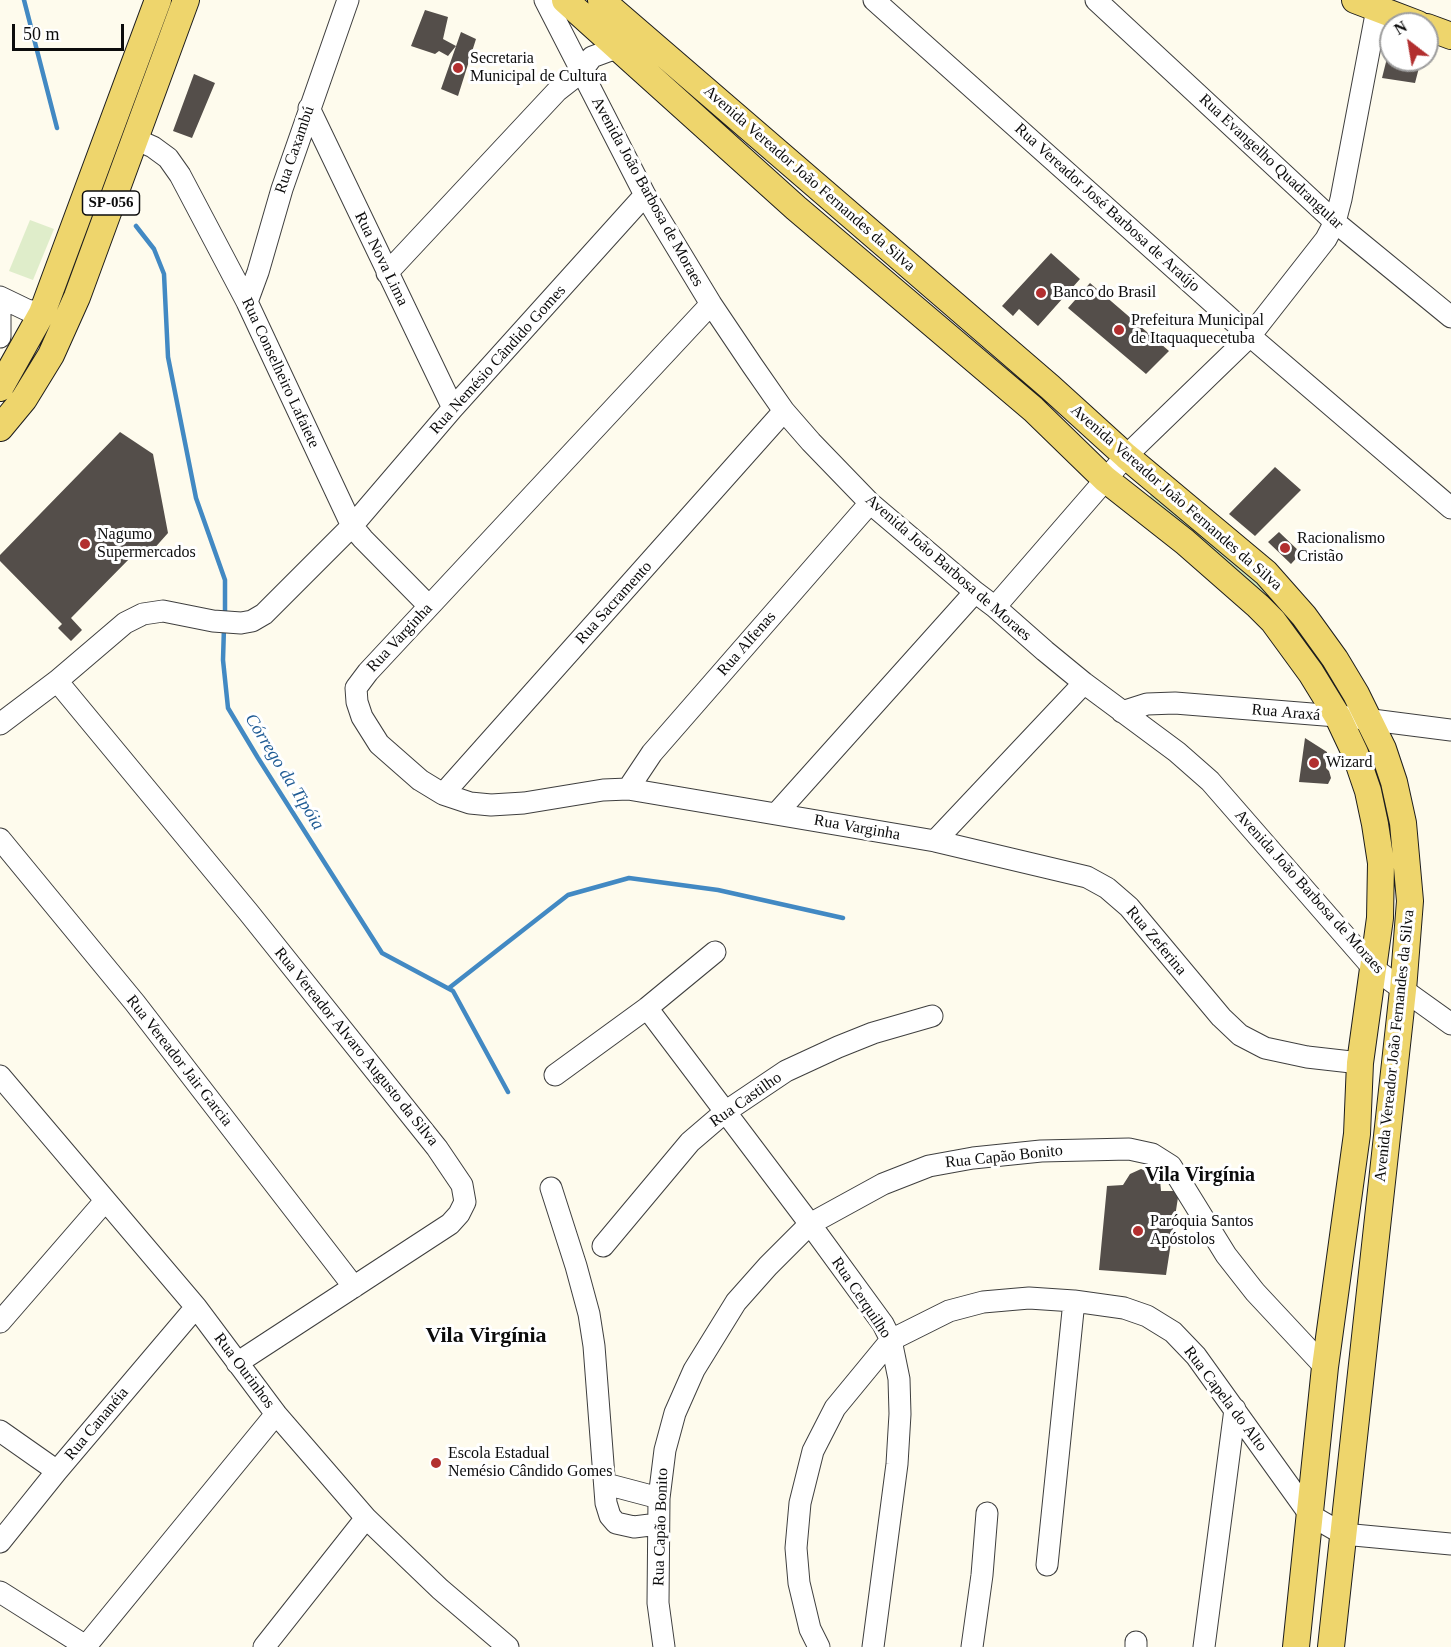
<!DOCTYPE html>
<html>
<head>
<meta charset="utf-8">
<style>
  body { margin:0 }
  #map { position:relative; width:1451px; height:1647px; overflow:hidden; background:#fefbed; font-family:Georgia,serif }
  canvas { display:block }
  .north { position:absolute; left:1379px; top:12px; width:60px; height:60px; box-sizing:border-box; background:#fff; border:2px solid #9e9e9e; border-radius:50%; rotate:329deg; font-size:16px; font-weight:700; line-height:24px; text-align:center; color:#0c0c0c }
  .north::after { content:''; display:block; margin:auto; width:21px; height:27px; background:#b22f2f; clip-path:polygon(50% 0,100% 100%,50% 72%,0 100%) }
  .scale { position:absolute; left:12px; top:24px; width:112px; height:27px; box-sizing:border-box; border:3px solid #0c0c0c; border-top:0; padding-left:8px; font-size:18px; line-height:21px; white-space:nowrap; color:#0c0c0c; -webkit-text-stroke:4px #fff; paint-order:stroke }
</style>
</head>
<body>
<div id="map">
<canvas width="1451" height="1647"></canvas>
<div class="north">N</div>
<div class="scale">50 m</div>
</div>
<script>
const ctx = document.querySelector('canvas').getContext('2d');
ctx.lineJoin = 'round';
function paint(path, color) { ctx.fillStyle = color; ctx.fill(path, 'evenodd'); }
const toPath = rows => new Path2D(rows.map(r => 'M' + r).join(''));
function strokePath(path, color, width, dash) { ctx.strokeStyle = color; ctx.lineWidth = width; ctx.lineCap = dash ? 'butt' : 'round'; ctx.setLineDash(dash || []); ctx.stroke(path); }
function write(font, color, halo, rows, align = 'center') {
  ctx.font = font + ' Georgia,serif'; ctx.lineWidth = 6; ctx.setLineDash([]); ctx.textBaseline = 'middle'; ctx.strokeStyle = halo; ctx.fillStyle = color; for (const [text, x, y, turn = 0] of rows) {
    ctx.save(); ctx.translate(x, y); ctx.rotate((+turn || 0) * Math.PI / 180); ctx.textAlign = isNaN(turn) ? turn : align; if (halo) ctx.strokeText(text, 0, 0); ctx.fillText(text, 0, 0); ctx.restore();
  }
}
paint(toPath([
  [1154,490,1301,623,1298,632,1149,497]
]), '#cee5b9');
paint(toPath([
  [30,220,54,229,33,280,9,271]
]), '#dfedca');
strokePath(toPath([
  [24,0,57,128],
  [136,226,154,249,164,274,168,357,196,498,225,580,225,616],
  [224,627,223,660,228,708,258,758,382,953,453,991,508,1092],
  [449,988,568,895,629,878,718,890,843,918]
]), '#4289c3', 4.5);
paint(toPath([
  [425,10,448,17,443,39,456,46,448,56,439,51,435,54,411,46],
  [461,32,476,39,458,96,441,89],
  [1390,46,1391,60,1421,60,1415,83,1382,78],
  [194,74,215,83,192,138,173,131],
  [1051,253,1080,279,1038,326,1019,309,1013,316,1002,306],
  [1090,283,1169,351,1146,374,1068,308],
  [120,432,153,454,168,533,144,560,133,555,71,618,82,630,71,641,58,628,62,624,0,561,0,555],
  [1275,467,1301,490,1255,536,1229,514],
  [1279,532,1301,553,1291,564,1268,542],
  [1305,738,1327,752,1326,768,1329,771,1331,778,1328,784,1299,782],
  [1141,1169,1153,1173,1160,1180,1161,1191,1179,1191,1166,1275,1099,1270,1107,1186,1123,1185,1130,1174]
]), '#544e4a');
const minor = toPath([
  [545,0,645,195,711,304,752,365,784,411,811,442,870,503,975,592,995,607,1045,651,1084,683,1177,752,1210,781,1373,968,1451,1024],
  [874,0,1250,336,1451,508],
  [1096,0,1335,222,1451,317],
  [309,108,453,408],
  [135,139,153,147,168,158,180,175,247,302,352,526,363,539,429,606],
  [387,273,557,91,580,73,592,57,611,50,622,51],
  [0,297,27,310,42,313],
  [247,302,258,272,282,189,348,0],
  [711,304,368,672,356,688,357,702,362,717,379,744,420,780,443,794,470,803,491,805,524,803,603,790,628,789,935,841,1087,877,1107,888,1129,907,1221,1017,1240,1035,1265,1048,1307,1057,1360,1063],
  [0,310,0,337],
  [995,607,1126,456,1250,336,1326,239,1335,222,1341,199,1377,9],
  [57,681,249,913,437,1148,462,1185,465,1202,459,1214,450,1224,237,1363],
  [1122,712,1147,704,1175,703,1349,717,1451,730],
  [0,724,57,681,125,623,143,614,163,611,213,621,241,623,252,621,264,614,352,526,453,408,645,195],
  [628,789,652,753,870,503],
  [443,794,784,411],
  [776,814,975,592],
  [0,839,135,1003,354,1287],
  [935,841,1084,683],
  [647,1008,810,1224,883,1324,891,1340,899,1379,900,1414,897,1464,873,1647],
  [555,1075,647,1008,715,952],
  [0,1076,196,1307,276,1414,366,1518,440,1589,508,1647],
  [551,1188,576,1266,589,1314,594,1346,606,1503,610,1516,616,1523,634,1527,658,1524],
  [603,1246,690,1142,725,1112,786,1071,838,1047,873,1033,932,1016],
  [0,1322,105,1201],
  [0,1431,57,1471],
  [606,1484,659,1498],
  [0,1542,57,1471,196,1307],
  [1047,1565,1074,1301],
  [0,1592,87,1647],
  [86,1646,276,1414],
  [264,1647,366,1518],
  [664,1647,658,1603,659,1498,665,1450,675,1413,694,1370,736,1302,768,1266,810,1224,883,1184,929,1166,973,1158,1041,1151,1129,1149,1152,1154,1171,1166,1226,1255,1255,1292,1325,1367],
  [819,1647,810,1629,799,1583,796,1548,800,1503,813,1451,835,1408,891,1340,949,1311,983,1302,1029,1298,1074,1301,1124,1308,1147,1316,1173,1332,1196,1356,1310,1515,1343,1534,1451,1544],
  [972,1647,982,1575,987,1513],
  [1136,1647,1136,1642],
  [1204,1647,1235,1409]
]);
const major = toPath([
  [565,0,796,208,1033,409,1105,479,1185,542,1258,606,1273,621,1311,673,1338,717,1355,753,1368,791,1375,824,1381,863,1380,918,1360,1063,1357,1134,1325,1367,1296,1647],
  [601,0,1050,387,1126,456,1266,573,1304,616,1335,659,1356,694,1383,749,1394,782,1403,823,1410,901,1403,990,1331,1647],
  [1355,0,1418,24],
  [1427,27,1451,36],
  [0,388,42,313,158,0],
  [0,428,24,399,51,355,77,297,186,0]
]);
strokePath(minor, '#3f3f3f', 23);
strokePath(major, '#1d1d1d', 28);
strokePath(minor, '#fff', 21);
strokePath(major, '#eed56c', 26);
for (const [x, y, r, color] of [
  [458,68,6,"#b22f2f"],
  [1041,293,6,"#b22f2f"],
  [1119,330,6,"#b22f2f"],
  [85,544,6,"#b22f2f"],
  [1285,548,6,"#b22f2f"],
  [1314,763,6,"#b22f2f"],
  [1138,1231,6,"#b22f2f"],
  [436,1463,6,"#b22f2f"]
]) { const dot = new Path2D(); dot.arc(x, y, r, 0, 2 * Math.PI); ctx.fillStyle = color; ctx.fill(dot); strokePath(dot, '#fff', 2); }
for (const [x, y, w] of [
  [111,203,57]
]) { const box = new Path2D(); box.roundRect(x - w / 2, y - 12, w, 24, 4.5); ctx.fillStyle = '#fff'; ctx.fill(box); strokePath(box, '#0c0c0c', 1.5); }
write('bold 15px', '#0c0c0c', null, [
  ["SP-056",111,203]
]);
write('16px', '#0c0c0c', '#fff', [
  ["Secretaria",470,59],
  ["Municipal de Cultura",470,77],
  ["Banco do Brasil",1053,293],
  ["Prefeitura Municipal",1131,321],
  ["de Itaquaquecetuba",1131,339],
  ["Nagumo",97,535],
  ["Supermercados",97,553],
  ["Racionalismo",1297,539],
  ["Cristão",1297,557],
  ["Wizard",1326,763],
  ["Paróquia Santos",1150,1222],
  ["Apóstolos",1150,1240],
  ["Escola Estadual",448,1454],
  ["Nemésio Cândido Gomes",448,1472]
], 'left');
write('16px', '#0c0c0c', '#fff', [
  ["Rua Caxambú",295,150,-71],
  ["Rua Evangelho Quadrangular",1271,162,43],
  ["Avenida Vereador João Fernandes da Silva",809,179,41],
  ["Avenida João Barbosa de Moraes",647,192,61],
  ["Rua Vereador José Barbosa de Araújo",1107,208,42],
  ["Rua Nova Lima",381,259,64],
  ["Rua Nemésio Cândido Gomes",498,360,-48],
  ["Rua Conselheiro Lafaiete",280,373,65],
  ["Avenida Vereador João Fernandes da Silva",1176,498,41],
  ["Avenida João Barbosa de Moraes",948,568,41],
  ["Rua Sacramento",614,603,-48],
  ["Rua Varginha",400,638,-47],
  ["Rua Alfenas",747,644,-49],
  ["Rua Araxá",1286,713,5],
  ["Rua Varginha",857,828,10],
  ["Avenida João Barbosa de Moraes",1309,892,48],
  ["Rua Zeferina",1156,941,50],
  ["Avenida Vereador João Fernandes da Silva",1395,1046,-84],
  ["Rua Vereador Alvaro Augusto da Silva",356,1047,51],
  ["Rua Vereador Jair Garcia",179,1061,52],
  ["Rua Castilho",746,1100,-35],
  ["Rua Capão Bonito",1004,1157,-6],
  ["Rua Cerquilho",861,1298,56],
  ["Rua Ourinhos",244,1371,53],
  ["Rua Capela do Alto",1225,1399,53],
  ["Rua Cananéia",97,1424,-50],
  ["Rua Capão Bonito",661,1527,-88]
]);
write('italic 18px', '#1f5b94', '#fff', [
  ["Córrego da Tipóia",284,772,58]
]);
write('bold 20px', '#0c0c0c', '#fff', [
  ["Vila Virgínia",1200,1176]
]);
write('bold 22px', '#0c0c0c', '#fff', [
  ["Vila Virgínia",486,1336]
]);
</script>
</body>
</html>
